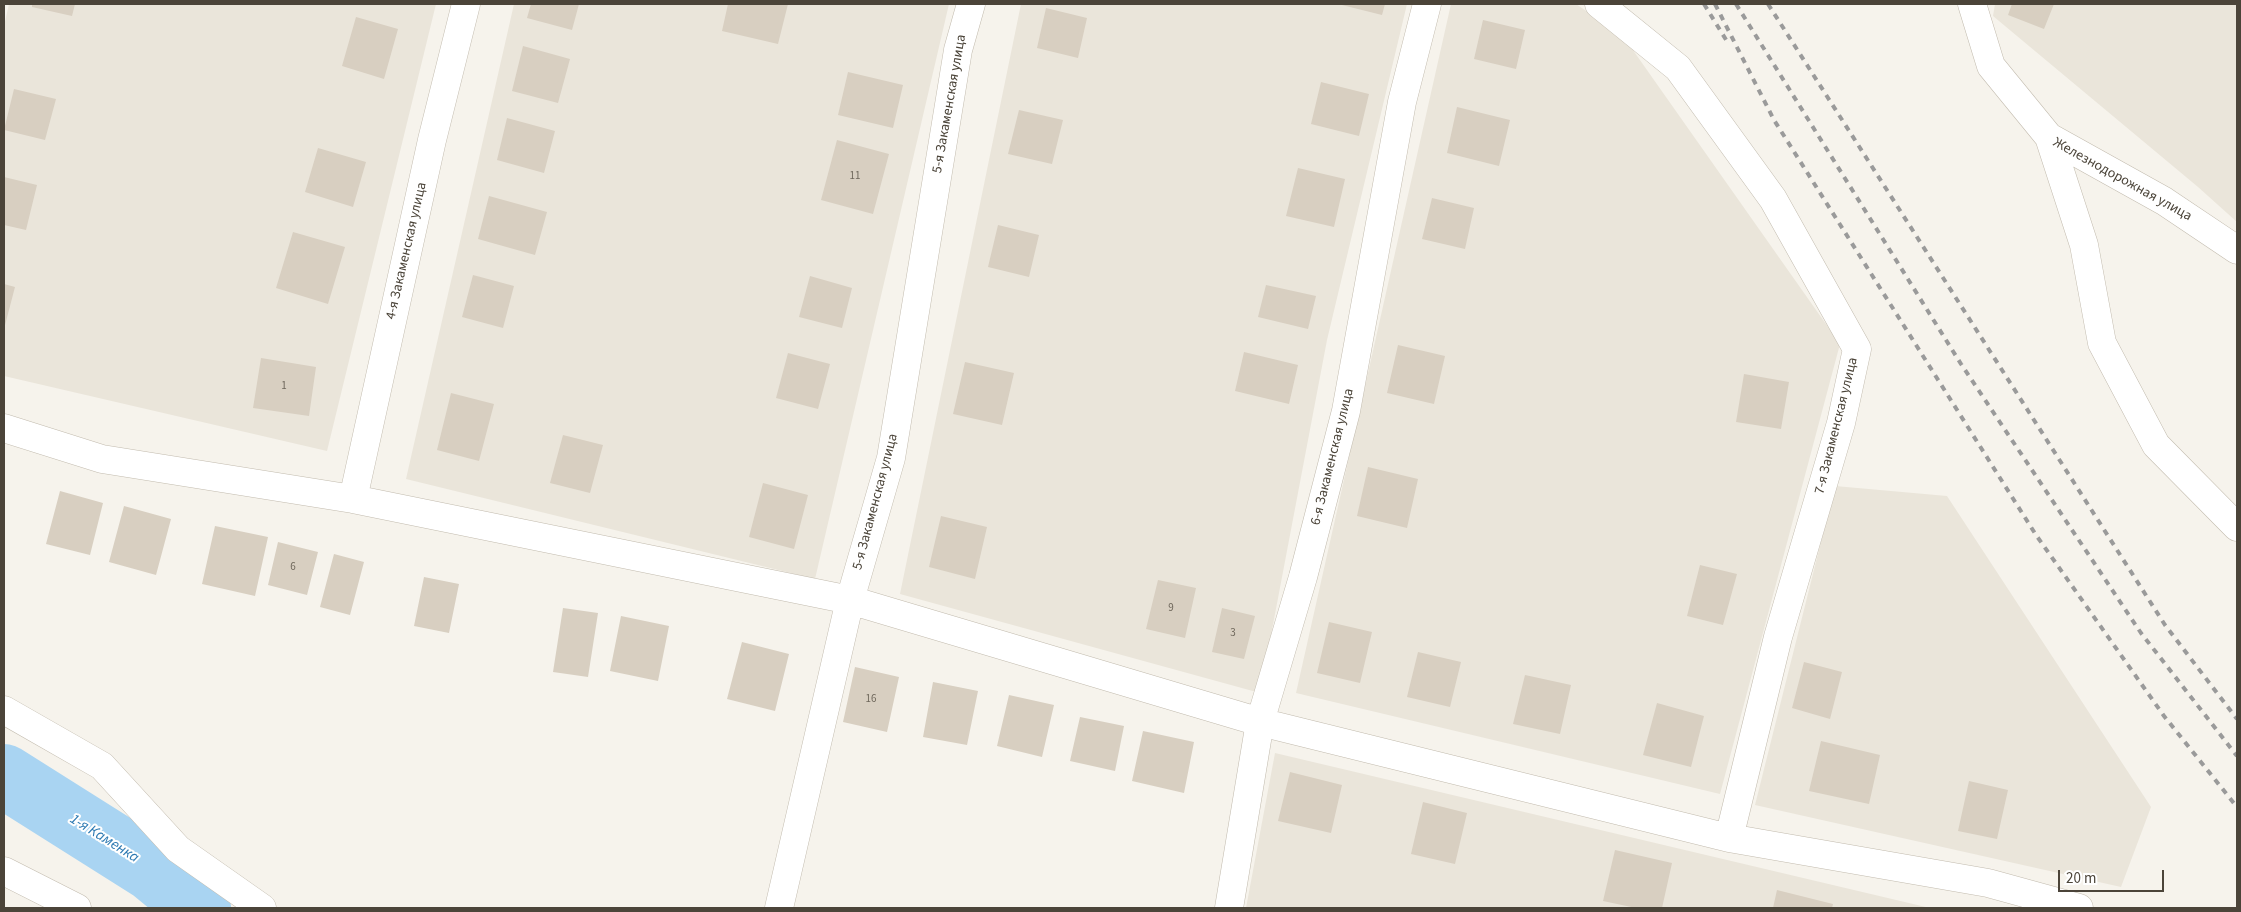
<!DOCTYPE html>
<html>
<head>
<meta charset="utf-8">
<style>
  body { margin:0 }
  #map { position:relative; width:2241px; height:912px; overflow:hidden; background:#f6f3ec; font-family:"Source Sans 3",sans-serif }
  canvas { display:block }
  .frame { position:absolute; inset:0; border:5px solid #4b4439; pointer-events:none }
  .scale { position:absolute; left:2058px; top:870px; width:106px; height:22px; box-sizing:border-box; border:2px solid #4b4439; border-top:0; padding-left:6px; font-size:15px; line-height:18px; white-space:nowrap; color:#4b4439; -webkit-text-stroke:4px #fff; paint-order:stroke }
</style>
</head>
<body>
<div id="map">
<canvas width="2241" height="912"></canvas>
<div class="frame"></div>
<div class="scale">20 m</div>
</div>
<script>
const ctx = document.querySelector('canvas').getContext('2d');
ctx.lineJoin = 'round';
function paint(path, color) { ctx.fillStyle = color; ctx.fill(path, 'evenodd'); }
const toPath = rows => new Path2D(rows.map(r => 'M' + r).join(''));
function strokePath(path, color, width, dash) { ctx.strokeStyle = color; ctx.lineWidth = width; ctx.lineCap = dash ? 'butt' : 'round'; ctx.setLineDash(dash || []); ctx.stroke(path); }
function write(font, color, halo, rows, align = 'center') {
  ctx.font = font + ' "Source Sans 3",sans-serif'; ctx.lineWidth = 4; ctx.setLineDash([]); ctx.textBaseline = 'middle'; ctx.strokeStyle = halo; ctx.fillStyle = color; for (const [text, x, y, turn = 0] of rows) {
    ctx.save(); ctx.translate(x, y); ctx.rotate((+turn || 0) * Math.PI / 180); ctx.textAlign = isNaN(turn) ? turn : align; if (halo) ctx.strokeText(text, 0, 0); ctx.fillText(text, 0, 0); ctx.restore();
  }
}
paint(toPath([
  [9,4,436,4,327,451,4,376,4,26],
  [514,4,949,4,815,579,406,479],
  [1021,4,1407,4,1327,340,1260,693,900,594],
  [1451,4,1576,4,1623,36,1840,344,1720,794,1296,693],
  [1995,4,2237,4,2237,222,2198,187,1993,16],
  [1835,486,1947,496,2151,807,2121,887,1755,805],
  [1275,753,1930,908,1246,908]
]), '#eae5da');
strokePath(toPath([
  [4,776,153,870,199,908]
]), '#a9d4f2', 64);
paint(toPath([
  [32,4,75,4,72,16,32,7],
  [531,4,579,4,572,30,527,18],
  [728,4,788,4,778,44,722,31],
  [1338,4,1385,4,1382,15],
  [2012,4,2054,4,2044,29,2008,15],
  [1046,8,1087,18,1078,58,1037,48],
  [356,17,398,29,384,79,342,66],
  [1483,20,1525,30,1516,69,1474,59],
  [523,46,570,59,558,103,512,91],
  [848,72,903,85,893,128,838,115],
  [1321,82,1369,94,1359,136,1311,124],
  [14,89,56,99,45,140,4,130],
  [1457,107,1510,120,1499,166,1447,153],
  [1019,110,1063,120,1052,164,1008,154],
  [507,118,555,131,544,173,497,160],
  [837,140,889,154,873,214,821,200],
  [318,148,366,162,353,207,305,192],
  [1298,168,1345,179,1334,227,1286,216],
  [4,177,37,185,26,230,4,225],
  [489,196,547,212,535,255,478,239],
  [1432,198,1474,208,1465,249,1422,239],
  [998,225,1039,235,1029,277,988,267],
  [293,232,345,247,328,304,276,288],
  [473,275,514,286,503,328,462,317],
  [810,276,852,288,842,328,799,317],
  [4,284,15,287,4,329],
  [1266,285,1316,296,1308,329,1258,317],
  [1398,345,1445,356,1434,404,1387,393],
  [1244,352,1298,365,1289,404,1235,391],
  [788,353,830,364,818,409,776,398],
  [261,358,316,367,309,416,253,408],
  [965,362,1014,373,1002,425,953,414],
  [1744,374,1789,382,1781,429,1736,422],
  [451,393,494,404,479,461,437,450],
  [563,435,603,445,590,493,550,483],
  [1368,467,1418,479,1407,528,1357,516],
  [763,483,808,495,794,549,749,537],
  [60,491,103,503,90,555,46,544],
  [124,506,171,519,156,575,109,562],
  [941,516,987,527,975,579,929,567],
  [215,526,268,537,255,596,202,584],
  [278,542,318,552,307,595,268,585],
  [334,554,364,562,350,615,320,607],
  [1700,565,1737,574,1723,625,1687,616],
  [424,577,459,584,449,633,414,626],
  [1158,580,1196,588,1185,638,1146,629],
  [563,608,598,613,588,677,553,672],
  [1222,608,1255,616,1244,659,1212,652],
  [621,616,669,626,658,681,610,671],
  [1329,622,1372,632,1360,683,1317,673],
  [742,642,789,654,775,711,727,699],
  [1418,652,1461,662,1450,707,1407,697],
  [1804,662,1842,672,1830,719,1792,708],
  [855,667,899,677,887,732,843,722],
  [1525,675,1571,685,1560,734,1513,724],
  [933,682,978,691,967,745,923,737],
  [1009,695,1054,705,1042,757,997,746],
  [1657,703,1704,716,1691,767,1643,755],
  [1080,717,1124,726,1115,771,1070,761],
  [1143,731,1194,742,1184,793,1132,781],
  [1821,741,1880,755,1869,804,1809,791],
  [1290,772,1342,785,1331,833,1278,821],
  [1969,781,2008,790,1997,839,1958,831],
  [1423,802,1467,813,1455,864,1411,854],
  [1615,850,1672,863,1662,908,1636,908,1603,901],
  [1777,890,1833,904,1832,908,1773,908]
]), '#d8cfc1');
const minor = toPath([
  [1599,4,1678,68,1773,199,1857,349,1841,423,1778,637,1729,838],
  [1972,4,1991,66,2049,137,2084,245,2102,343,2156,445,2237,527],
  [2049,137,2164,201,2237,250],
  [4,428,102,459,353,499,850,600,1260,722,1729,838,1988,883,2079,908],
  [353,499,432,140,466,4],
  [4,710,102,766,178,849,262,908],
  [779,908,850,600,891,458,958,50,971,4],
  [1229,908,1260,722,1303,577,1346,411,1402,102,1427,4]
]);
const tertiary = toPath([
  [4,871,77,908]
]);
strokePath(minor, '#c2bbae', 29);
strokePath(tertiary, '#c2bbae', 29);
strokePath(minor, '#fff', 28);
strokePath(tertiary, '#fff', 28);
strokePath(toPath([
  [1704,4,1728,43],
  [1715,4,1774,120,2036,535,2164,716,2237,807],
  [1736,4,1961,364,2141,633,2237,756],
  [1768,4,2165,625,2237,719]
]), '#9a9a9a', 4, [6, 6]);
write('11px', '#6e675b', null, [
  ["11",855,177],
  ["1",284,387],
  ["6",293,568],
  ["9",1171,609],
  ["3",1233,634],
  ["16",871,700]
]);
write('14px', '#4b4439', '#fff', [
  ["5-я Закаменская улица",950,104,-80],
  ["Железнодорожная улица",2122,180,29],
  ["4-я Закаменская улица",407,251,-77],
  ["7-я Закаменская улица",1837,426,-76],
  ["6-я Закаменская улица",1333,457,-76],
  ["5-я Закаменская улица",876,502,-75]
]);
write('italic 15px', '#2e7ab2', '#fff', [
  ["1-я Каменка",104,839,32]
]);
</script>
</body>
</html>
